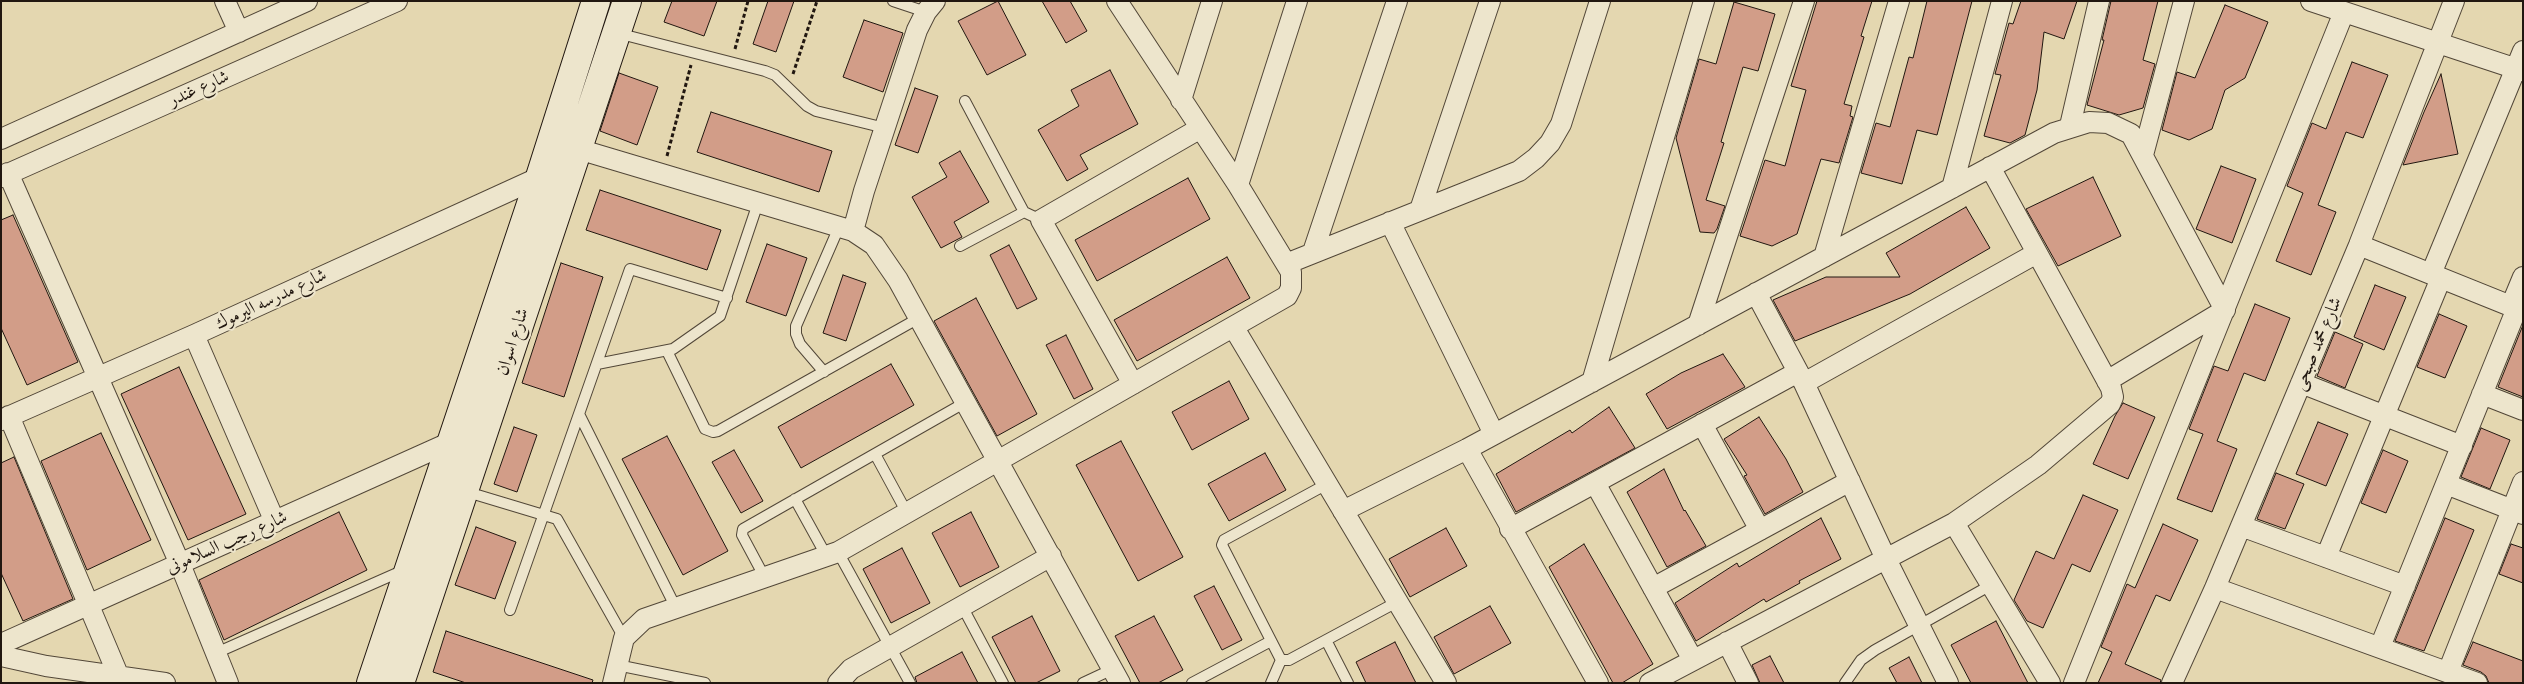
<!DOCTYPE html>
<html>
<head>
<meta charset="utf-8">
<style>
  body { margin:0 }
  #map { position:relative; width:2524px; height:684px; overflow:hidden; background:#e4d7b0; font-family:"Gentium Book Plus",serif }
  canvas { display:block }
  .frame { position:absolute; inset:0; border:2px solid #211710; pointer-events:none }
</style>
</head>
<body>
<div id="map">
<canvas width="2524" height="684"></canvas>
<div class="frame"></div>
</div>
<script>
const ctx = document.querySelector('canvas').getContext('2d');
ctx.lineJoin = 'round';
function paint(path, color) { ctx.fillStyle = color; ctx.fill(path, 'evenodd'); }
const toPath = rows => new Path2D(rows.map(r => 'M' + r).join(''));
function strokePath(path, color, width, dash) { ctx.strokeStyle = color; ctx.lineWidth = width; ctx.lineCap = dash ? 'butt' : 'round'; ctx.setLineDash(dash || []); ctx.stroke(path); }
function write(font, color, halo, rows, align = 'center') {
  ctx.font = font + ' "Gentium Book Plus",Amiri,serif'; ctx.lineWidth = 4; ctx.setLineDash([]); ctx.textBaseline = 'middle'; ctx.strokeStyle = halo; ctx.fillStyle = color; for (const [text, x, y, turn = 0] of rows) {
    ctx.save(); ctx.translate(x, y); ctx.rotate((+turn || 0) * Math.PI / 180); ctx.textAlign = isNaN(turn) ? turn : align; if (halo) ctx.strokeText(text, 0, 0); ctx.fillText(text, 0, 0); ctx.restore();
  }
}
const building = toPath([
  [672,1,717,1,704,36,664,22,672,1],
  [768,1,794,1,776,52,753,44,768,1],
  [998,1,1026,55,987,75,958,21,998,1],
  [1042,1,1070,1,1087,31,1066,43,1042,1],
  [1817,1,1872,1,1861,36,1864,37,1844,104,1852,106,1850,116,1853,117,1839,163,1821,159,1797,234,1772,246,1740,236,1765,160,1785,166,1806,90,1791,86,1817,1],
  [1927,1,1972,1,1937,135,1917,130,1902,184,1861,173,1876,123,1890,127,1909,57,1913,58,1927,1],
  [2021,1,2077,1,2064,39,2044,32,2037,90,2025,135,2010,143,1984,136,2001,75,1995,74,2009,23,2013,24,2021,1],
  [2111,1,2158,1,2143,60,2155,64,2143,108,2119,115,2087,105,2104,40,2102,40,2111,1],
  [1734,2,1775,14,1758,71,1743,67,1721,142,1724,143,1706,200,1725,206,1717,229,1714,233,1700,232,1676,138,1699,59,1716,64,1734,2],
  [2225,5,2268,22,2245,78,2225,90,2212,129,2189,140,2162,130,2177,72,2195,78,2225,5],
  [864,20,903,33,883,92,843,77,864,20],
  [2352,62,2388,75,2363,138,2346,132,2318,205,2336,212,2311,275,2276,261,2303,193,2287,186,2312,123,2326,129,2352,62],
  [1110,70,1138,124,1080,155,1088,169,1067,181,1038,130,1079,106,1071,90,1110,70],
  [619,73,658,87,637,145,600,131,619,73],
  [2441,74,2458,154,2403,165,2424,112,2441,74],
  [915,88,938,96,918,153,895,145,915,88],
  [711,112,832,151,819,192,697,152,711,112],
  [960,151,989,202,954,222,962,237,941,248,912,197,947,177,939,163,960,151],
  [2221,166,2256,179,2232,243,2196,229,2221,166],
  [2093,177,2121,236,2058,266,2026,209,2093,177],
  [1188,178,1210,219,1097,281,1075,240,1188,178],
  [600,190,721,230,707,270,586,230,600,190],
  [1966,207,1990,248,1910,294,1795,341,1773,300,1826,277,1900,277,1886,253,1966,207],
  [13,215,78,362,27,385,1,328,1,220,13,215],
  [767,244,807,258,786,316,746,302,767,244],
  [1009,245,1037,299,1017,309,990,255,1009,245],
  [1227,257,1250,298,1137,361,1114,320,1227,257],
  [561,263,603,277,564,397,522,383,561,263],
  [843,275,866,283,846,341,823,333,843,275],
  [2375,285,2406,297,2384,350,2354,337,2375,285],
  [976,298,1037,414,997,436,934,321,976,298],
  [2255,304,2290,318,2265,381,2244,373,2217,441,2237,449,2212,512,2177,499,2203,434,2189,429,2214,366,2228,371,2255,304],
  [2439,314,2467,326,2445,378,2417,367,2439,314],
  [2523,325,2523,397,2498,387,2523,325],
  [2335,332,2363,344,2345,388,2317,376,2335,332],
  [1066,335,1093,389,1074,399,1046,345,1066,335],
  [1723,354,1745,387,1667,429,1646,394,1681,373,1723,354],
  [891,364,914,405,801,468,778,427,891,364],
  [179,367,246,514,188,540,121,394,179,367],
  [1229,381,1249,419,1192,450,1172,412,1229,381],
  [2123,403,2155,417,2128,479,2093,464,2115,416,2123,403],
  [1609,407,1635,448,1516,512,1496,474,1570,430,1572,433,1609,407],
  [1759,417,1786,459,1803,492,1765,514,1744,476,1747,475,1724,439,1759,417],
  [2318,422,2348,434,2326,486,2296,474,2318,422],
  [514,427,537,435,517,492,494,484,514,427],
  [2481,428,2510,440,2490,489,2461,477,2481,428],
  [101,433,151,540,87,570,41,461,101,433],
  [667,436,728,551,683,575,622,459,667,436],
  [1121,441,1183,557,1138,581,1076,465,1121,441],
  [734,450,763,501,741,513,712,462,734,450],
  [2383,450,2408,461,2386,513,2361,503,2383,450],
  [1265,453,1286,490,1229,521,1208,484,1265,453],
  [14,457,73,599,23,621,1,573,1,463,14,457],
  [1664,469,1684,511,1685,510,1706,546,1667,567,1627,492,1664,469],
  [2276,473,2304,484,2285,529,2257,519,2276,473],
  [2083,495,2118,510,2090,572,2072,564,2043,628,2027,621,2014,600,2036,551,2054,559,2083,495],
  [339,512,367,570,224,640,199,580,339,512],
  [971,512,999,567,960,587,932,533,971,512],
  [1821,518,1841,559,1799,581,1800,583,1766,602,1764,599,1696,641,1675,603,1737,563,1739,567,1821,518],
  [2445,518,2474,530,2424,651,2395,641,2445,518],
  [2163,524,2198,540,2170,601,2156,595,2125,664,2161,680,2160,683,2098,683,2112,652,2101,647,2127,584,2135,588,2163,524],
  [476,527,516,542,495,599,455,585,476,527],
  [1446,528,1467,566,1410,597,1389,559,1446,528],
  [1584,544,1653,664,1622,683,1613,683,1549,567,1584,544],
  [2511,544,2523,548,2523,583,2499,574,2511,544],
  [902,548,930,603,891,623,863,569,902,548],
  [1214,586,1242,640,1222,650,1194,596,1214,586],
  [1490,606,1511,643,1454,674,1434,637,1490,606],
  [1032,616,1060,671,1036,683,1016,683,992,637,1032,616],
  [1154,616,1183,670,1158,683,1140,683,1115,636,1154,616],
  [1996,621,2028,683,1971,683,1951,645,1996,621],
  [446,631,593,680,592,683,466,683,433,672,446,631],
  [1395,642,1416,683,1366,683,1356,662,1395,642],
  [2473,642,2523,661,2523,683,2489,683,2486,676,2481,672,2463,665,2473,642],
  [962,652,978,683,917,683,915,677,962,652],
  [1770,656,1784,683,1760,683,1752,665,1770,656],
  [1909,657,1922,683,1897,683,1889,668,1909,657]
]);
paint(building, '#d29d88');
strokePath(building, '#211710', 1);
const lane = toPath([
  [893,1,926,12],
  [617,33,765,71,775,75,807,106,816,111,885,128],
  [965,101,1024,212],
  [960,246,1024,212,1041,220],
  [667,351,705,429,713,432,718,431,919,318],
  [597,364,673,349,720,316,758,203],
  [824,372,800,344,796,334,796,326,839,227],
  [579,414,676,608],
  [875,454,907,513],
  [1327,484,1224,540,1222,545,1281,660,1289,660,1397,602],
  [464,491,557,519,624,638],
  [795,499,827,557],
  [838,552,910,683],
  [765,578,742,535,743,529,966,402],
  [962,606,1003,683],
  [510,610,630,269,727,298],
  [1326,640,1348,683],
  [216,653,404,570],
  [617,665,705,683],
  [1083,683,1113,669],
  [1192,683,1271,641],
  [1271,683,1281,660],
  [1845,683,1861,660,1875,650,1991,585]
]);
const street = toPath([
  [225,1,239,32],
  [2311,1,2523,71],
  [1181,100,1212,1],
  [2070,126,2099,1],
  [1,139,307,1],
  [578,149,853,231,874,245,898,280,1120,683],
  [2143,155,2184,1],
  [8,173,180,564,228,683],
  [1,177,397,1],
  [1238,185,1297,1],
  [1952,188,2002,1],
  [1420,210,1490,1],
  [1390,222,1494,434],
  [853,231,864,191,917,30,926,12,935,1],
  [2359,245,2523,311],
  [1313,252,1397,1],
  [1824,257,1899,1],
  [1286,264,1499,179,1519,171,1536,158,1550,143,1561,124,1600,1],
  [2431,274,2523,51],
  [1756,293,1804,383,1886,559,1948,683],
  [2511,306,2523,277],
  [1698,325,1804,1],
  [1234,328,1446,683],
  [194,335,275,522],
  [1592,382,1704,1],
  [1804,383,2037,253],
  [2301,383,2462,446],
  [1133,384,1041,220,1199,129],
  [2482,394,2523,410],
  [9,416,119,677],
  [1,420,194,335,540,177],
  [1702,424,1760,530],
  [1467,449,1598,683],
  [1595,483,1693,660],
  [2446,484,2523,514],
  [1343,511,1467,449,2054,133,2089,122,2108,123,2131,134,2225,310,2107,381],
  [1954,523,2050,683],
  [2241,526,2405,586],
  [1510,529,1798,372],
  [2326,557,2441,278],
  [1653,588,1850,481],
  [2215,588,2477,683],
  [1727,642,1748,683],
  [1,644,453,441],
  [2380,647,2517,308],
  [1,656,46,666,165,683],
  [2448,672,2523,482],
  [613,683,624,638,644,619,838,552,1287,296,1291,288,1291,272,1238,185,1117,1],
  [838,683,851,669,1051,556],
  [1650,683,1954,523,2038,465,2110,404,2113,397,2111,388,1990,167],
  [2074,683,2344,12],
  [2172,683,2215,588,2359,245,2454,1]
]);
const secondary = toPath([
  [371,683,540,177,596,1],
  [400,683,627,1]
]);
strokePath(lane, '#524738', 12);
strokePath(street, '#524738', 22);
strokePath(secondary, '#211710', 30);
strokePath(toPath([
  [735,49,748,1],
  [793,74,817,1],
  [667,156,691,65]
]), '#211710', 3, [4, 2.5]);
strokePath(lane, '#ede5cc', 10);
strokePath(street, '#ede5cc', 20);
strokePath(secondary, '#ede5cc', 28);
write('18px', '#211710', '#ede5cc', [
  ["شارع غندر",199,89,-24],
  ["شارع مدرسه اليرموك",271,300,-25],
  ["شارع اسوان",513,342,-72],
  ["شارع محمد صبحى",2318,344,-67],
  ["شارع رجب السلامونى",227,543,-24]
]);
</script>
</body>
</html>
